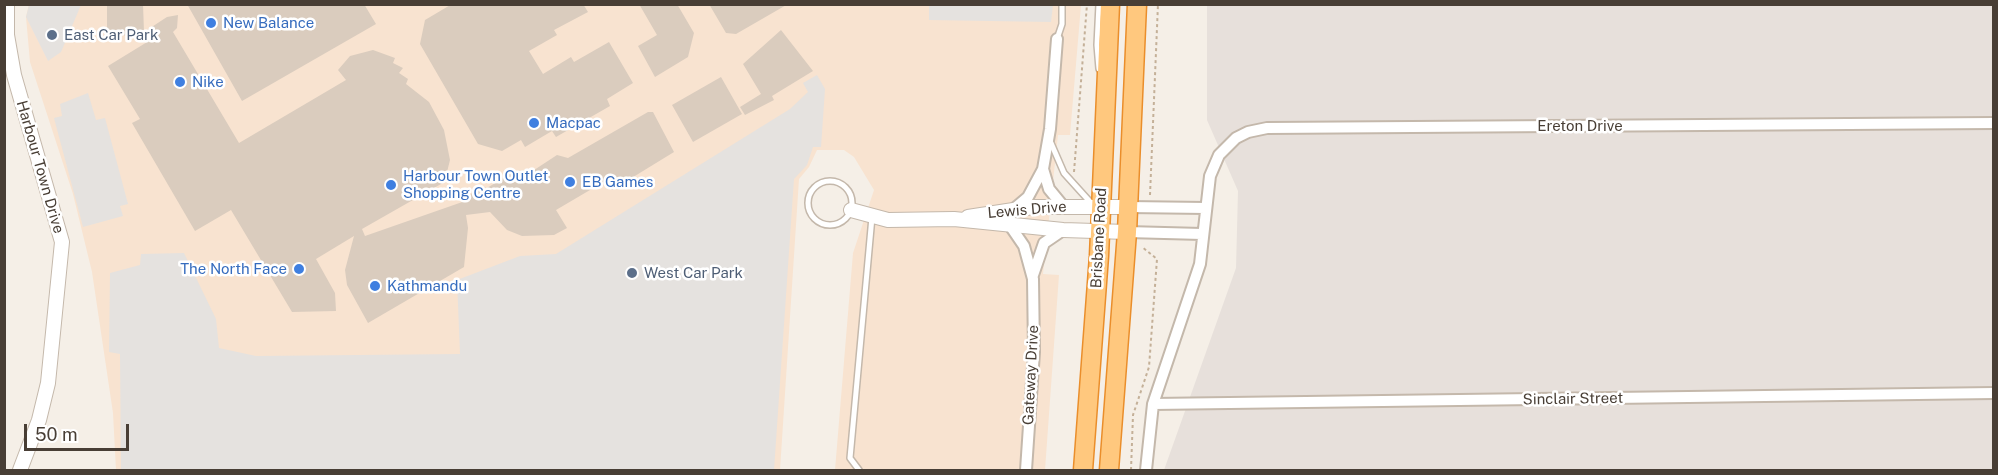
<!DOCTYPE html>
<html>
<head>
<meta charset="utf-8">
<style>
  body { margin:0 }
  #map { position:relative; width:1998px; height:475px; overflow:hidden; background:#f5efe7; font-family:"Public Sans",sans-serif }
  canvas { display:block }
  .frame { position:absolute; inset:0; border:6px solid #483e35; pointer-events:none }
  .scale { position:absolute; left:24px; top:424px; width:105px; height:27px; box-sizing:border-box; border:3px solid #483e35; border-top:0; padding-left:8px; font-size:18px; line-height:21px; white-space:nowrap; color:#483e35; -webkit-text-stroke:4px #fff; paint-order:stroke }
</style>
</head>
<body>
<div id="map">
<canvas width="1998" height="475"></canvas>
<div class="frame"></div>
<div class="scale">50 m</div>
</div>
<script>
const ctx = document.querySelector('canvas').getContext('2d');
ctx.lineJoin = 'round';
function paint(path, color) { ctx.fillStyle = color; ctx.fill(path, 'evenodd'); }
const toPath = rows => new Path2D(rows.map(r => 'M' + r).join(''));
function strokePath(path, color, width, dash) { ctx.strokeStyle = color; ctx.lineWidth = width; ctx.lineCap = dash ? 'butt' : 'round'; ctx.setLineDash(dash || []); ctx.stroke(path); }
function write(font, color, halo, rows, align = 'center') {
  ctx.font = font + ' "Public Sans",sans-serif'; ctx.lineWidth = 5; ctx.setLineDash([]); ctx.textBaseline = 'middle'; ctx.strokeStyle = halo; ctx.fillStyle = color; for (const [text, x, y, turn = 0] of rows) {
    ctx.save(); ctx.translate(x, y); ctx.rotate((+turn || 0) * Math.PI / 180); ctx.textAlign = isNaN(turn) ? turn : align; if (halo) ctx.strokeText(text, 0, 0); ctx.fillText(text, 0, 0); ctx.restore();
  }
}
paint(toPath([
  [29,4,1081,5,1070,135,1058,135,1043,274,1059,275,1045,470,835,470,853,253,874,190,854,157,844,150,817,150,809,167,799,179,780,470,116,470,113,413,92,272,73,194,30,62,26,17]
]), '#f8e3d0');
paint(toPath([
  [1207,5,1993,5,1993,470,1164,470,1236,268,1238,191,1207,120]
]), '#e7e0db');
paint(toPath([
  [29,5,81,5,61,52,48,61,26,17],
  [929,5,929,4,1053,5,1051,22,929,20],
  [817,75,825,89,821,147,813,147,807,165,794,179,774,470,121,470,120,354,109,352,110,273,140,265,141,254,184,253,216,319,219,348,256,356,460,354,457,280,520,256,556,254,790,109,808,92,803,83],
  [88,93,96,120,105,118,128,204,120,206,123,216,83,227,54,118,62,116,60,104]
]), '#e5e2df');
paint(toPath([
  [107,4,143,4,144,32,167,17,178,15,177,28,173,32,239,143,346,80,338,70,350,56,373,50,395,58,393,63,403,68,399,73,408,79,406,84,429,102,444,130,450,160,447,172,448,180,362,229,365,236,468,200,473,191,480,187,487,188,513,172,525,176,557,155,568,158,648,112,653,112,674,152,612,190,607,180,556,210,567,228,554,235,522,236,507,230,490,212,466,215,468,228,464,267,368,323,347,285,345,270,354,236,316,259,335,293,336,311,292,312,231,210,195,231,132,123,140,119,108,66,157,36,107,35],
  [187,4,364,4,376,24,242,101],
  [452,4,583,4,588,12,554,30,557,35,529,51,543,74,571,57,574,62,609,42,633,83,607,99,610,106,556,137,552,131,525,147,521,140,502,151,478,144,420,44,425,20],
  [639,4,677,4,694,33,688,57,655,77,638,46,657,35],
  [709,4,788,4,736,34,726,33],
  [781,30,813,71,772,96,774,100,745,115,740,107,761,94,743,64],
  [721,77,742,114,693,142,672,105]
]), '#daccbe');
const service = toPath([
  [1099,4,1097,45,1099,69],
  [1057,39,1062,24,1062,4],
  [1051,143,1064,173,1092,204],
  '808 203a22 22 0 1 1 44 0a22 22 0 1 1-44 0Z',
  [859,470,850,458,872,217]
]);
const minor = toPath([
  [1043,169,1049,189,1063,206],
  [1128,207,1206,208],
  [1015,208,1028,197,1043,169,1050,129,1057,39],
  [1011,227,1024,246,1033,279,1034,352,1026,470],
  [1127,232,1202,234],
  [1033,275,1044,243,1063,230],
  [1153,404,1994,393],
  [1146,470,1153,404,1200,264,1210,176,1219,155,1236,138,1248,132,1267,128,1994,123]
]);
const tertiary = toPath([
  [7,4,7,35,14,75,62,242,48,383,39,420,20,470],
  [851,210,888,220,954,219,1063,230,1127,232],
  [968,217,1033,207,1128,207]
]);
const trunk = toPath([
  [1083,470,1099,256,1110,4],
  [1109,470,1127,232,1137,4]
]);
strokePath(service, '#c4b8ab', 8);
strokePath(minor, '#c4b8ab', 14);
strokePath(tertiary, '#c4b8ab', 16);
strokePath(trunk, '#ea8e2b', 21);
strokePath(toPath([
  [820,5,821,4],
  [1074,172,1087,4],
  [1150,195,1158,4],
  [1131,470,1133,415,1149,367,1157,259,1142,247]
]), '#c4b098', 2, [3, 3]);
strokePath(service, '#fff', 5);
strokePath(minor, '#fff', 10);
strokePath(tertiary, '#fff', 14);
strokePath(trunk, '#ffc87e', 18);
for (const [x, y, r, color] of [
  [211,23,6,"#3f7fe0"],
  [52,35,6,"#5c6f8a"],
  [180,82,6,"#3f7fe0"],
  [534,123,6,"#3f7fe0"],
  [570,182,6,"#3f7fe0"],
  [391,185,6,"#3f7fe0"],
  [299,269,6,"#3f7fe0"],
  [632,273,6,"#5c6f8a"],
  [375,286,6,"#3f7fe0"]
]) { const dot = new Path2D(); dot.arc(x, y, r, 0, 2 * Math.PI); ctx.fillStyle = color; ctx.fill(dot); strokePath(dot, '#fff', 2); }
write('15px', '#366cbe', '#fff', [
  ["New Balance",223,23],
  ["Nike",192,82],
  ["Macpac",546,123],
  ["Harbour Town Outlet",403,176],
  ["Shopping Centre",403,193],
  ["EB Games",582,182],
  ["The North Face",287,269,"right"],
  ["Kathmandu",387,286]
], 'left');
write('15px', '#4e5e75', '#fff', [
  ["East Car Park",64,35],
  ["West Car Park",644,273]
], 'left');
write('15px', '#483e35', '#fff', [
  ["Ereton Drive",1580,126],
  ["Harbour Town Drive",40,167,74],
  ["Lewis Drive",1027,210,-5],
  ["Brisbane Road",1099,238,-87],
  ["Gateway Drive",1031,375,-87],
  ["Sinclair Street",1573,399,-1]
]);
</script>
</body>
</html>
